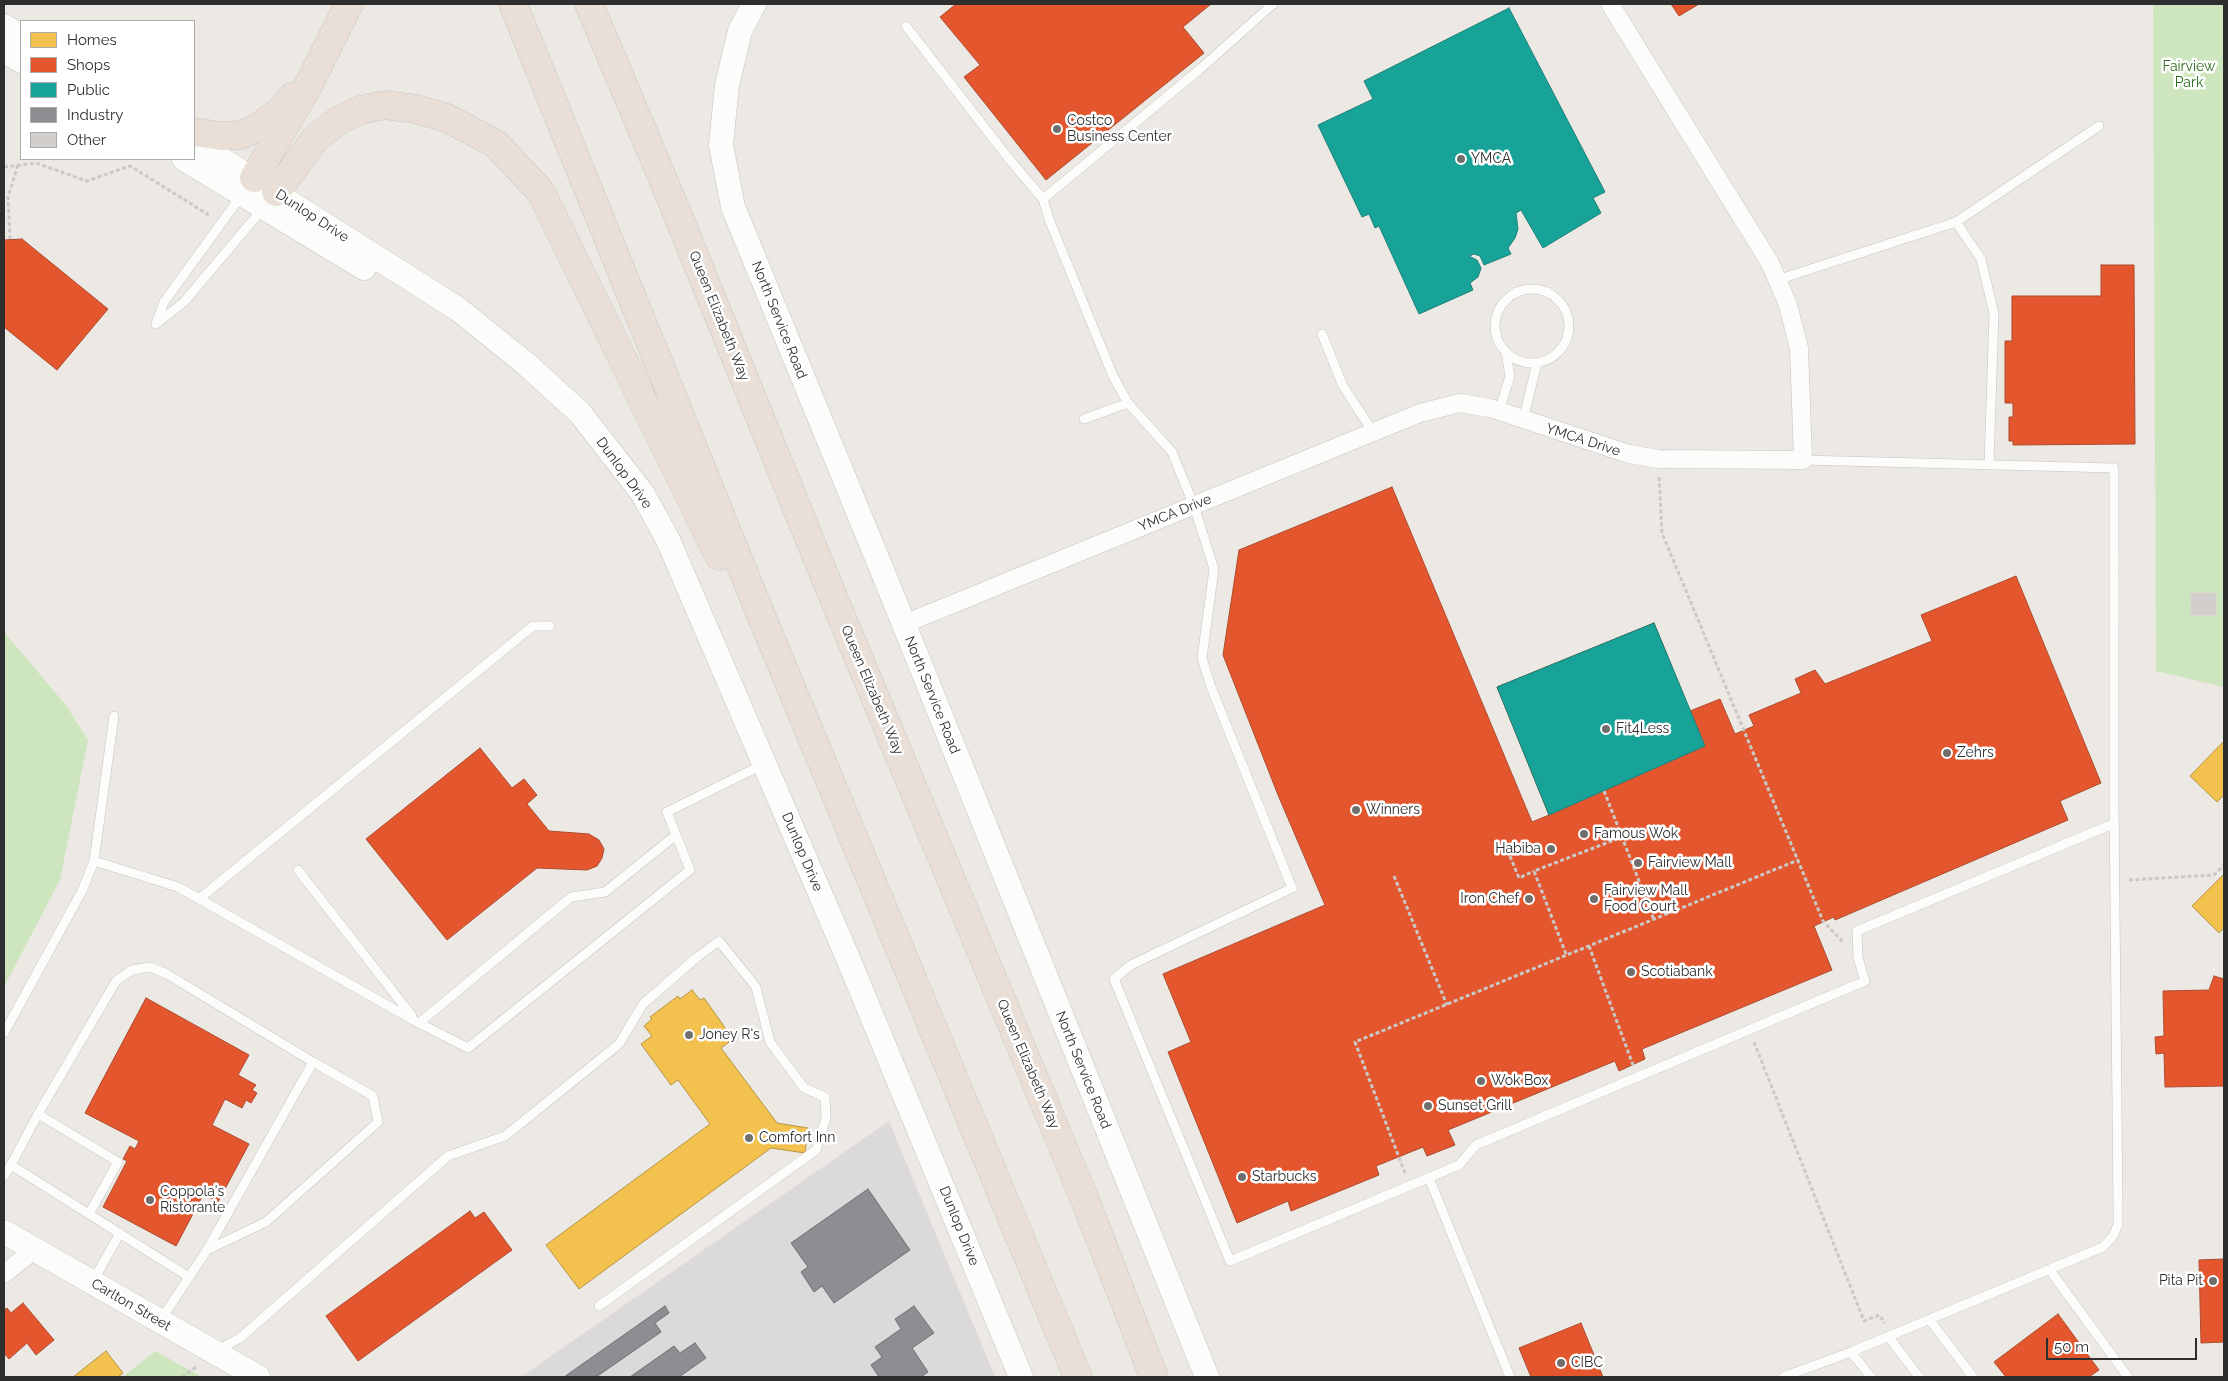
<!DOCTYPE html>
<html>
<head>
<meta charset="utf-8">
<style>
  body { margin:0 }
  #map { position:relative; width:2228px; height:1381px; overflow:hidden; background:#ece8e4; font-family:Raleway,sans-serif }
  canvas { display:block }
  .frame { position:absolute; inset:0; border:5px solid #2e2e2e; pointer-events:none }
  .legend { position:absolute; left:20px; top:20px; width:175px; height:140px; box-sizing:border-box; background:#fff; border:1px solid #ababab; margin:0; padding:6px 9px; list-style:none; font-size:15px; color:#2e2e2e }
  .legend li { display:flex; align-items:center; gap:10px; height:25px }
  .legend b { width:25px; border:1px solid #ababab }
  .scale { position:absolute; left:2046px; top:1338px; width:151px; height:22px; box-sizing:border-box; border:2px solid #2e2e2e; border-top:0; padding-left:6px; font-size:15px; line-height:18px; white-space:nowrap; color:#2e2e2e; -webkit-text-stroke:4px #fff; paint-order:stroke }
</style>
</head>
<body>
<div id="map">
<canvas width="2228" height="1381"></canvas>
<div class="frame"></div>
<ul class="legend">
<li><b style="height:14px;background:#f2c14e"></b>Homes</li>
<li><b style="height:14px;background:#e4572e"></b>Shops</li>
<li><b style="height:14px;background:#17a398"></b>Public</li>
<li><b style="height:14px;background:#8d8d92"></b>Industry</li>
<li><b style="height:14px;background:#d1cecb"></b>Other</li>
</ul>
<div class="scale">50 m</div>
</div>
<script>
const ctx = document.querySelector('canvas').getContext('2d');
ctx.lineJoin = 'round';
function paint(path, color) { ctx.fillStyle = color; ctx.fill(path, 'evenodd'); }
const toPath = rows => new Path2D(rows.map(r => 'M' + r).join(''));
function strokePath(path, color, width, dash) { ctx.strokeStyle = color; ctx.lineWidth = width; ctx.lineCap = dash ? 'butt' : 'round'; ctx.setLineDash(dash || []); ctx.stroke(path); }
function write(font, color, halo, rows, align = 'center') {
  ctx.font = font + ' Raleway,sans-serif'; ctx.lineWidth = 5; ctx.setLineDash([]); ctx.textBaseline = 'middle'; ctx.strokeStyle = halo; ctx.fillStyle = color; for (const [text, x, y, turn = 0] of rows) {
    ctx.save(); ctx.translate(x, y); ctx.rotate((+turn || 0) * Math.PI / 180); ctx.textAlign = isNaN(turn) ? turn : align; if (halo) ctx.strokeText(text, 0, 0); ctx.fillText(text, 0, 0); ctx.restore();
  }
}
paint(toPath([
  [889,1121,995,1377,521,1377]
]), '#dcd9db');
paint(toPath([
  [2153,4,2224,4,2224,687,2156,671],
  [4,632,65,704,88,740,60,880,4,987],
  [155,1351,202,1377,123,1377]
]), '#cee6be');
const homes = toPath([
  [2224,741,2224,795,2217,802,2190,776,2224,741],
  [2224,874,2224,928,2219,933,2192,906,2224,874],
  [692,990,700,1000,704,998,726,1029,722,1032,729,1042,721,1048,777,1123,808,1128,805,1153,771,1148,579,1289,546,1245,710,1124,678,1080,671,1085,641,1044,652,1036,644,1026,652,1019,650,1017,678,996,680,999,692,990],
  [106,1351,123,1373,118,1377,73,1377,106,1351]
]);
paint(homes, '#f2c14e');
strokePath(homes, '#b79544', 1);
const shops = toPath([
  [956,4,1211,4,1183,27,1204,53,1046,180,964,77,980,65,940,17,956,4],
  [1671,4,1699,4,1679,16,1671,4],
  [22,239,108,309,57,370,4,327,4,240,22,239],
  [2101,265,2134,265,2135,444,2013,445,2013,441,2009,441,2009,417,2013,417,2013,403,2005,403,2005,341,2012,341,2012,296,2101,296,2101,265],
  [1392,487,1532,822,1549,815,1497,687,1654,623,1690,711,1720,699,1735,734,1754,726,1749,715,1801,693,1795,679,1815,670,1825,684,1932,641,1921,615,2016,576,2101,783,2060,801,2068,820,1835,920,1834,917,1814,926,1832,970,1642,1049,1645,1059,1619,1071,1615,1061,1448,1130,1455,1145,1427,1156,1423,1147,1376,1166,1379,1175,1291,1211,1288,1201,1237,1223,1168,1052,1191,1042,1163,974,1325,905,1278,795,1223,655,1239,550,1392,487],
  [480,748,512,788,524,779,537,795,527,804,549,831,589,834,599,840,604,849,602,858,597,866,587,870,537,868,447,940,366,839,480,748],
  [2214,976,2224,979,2224,1086,2165,1087,2164,1053,2156,1054,2155,1037,2164,1036,2163,991,2209,990,2214,976],
  [146,998,249,1055,238,1075,256,1085,252,1090,257,1093,251,1103,246,1100,242,1108,225,1099,212,1125,249,1144,218,1202,203,1195,176,1246,103,1207,127,1161,123,1159,130,1146,135,1149,139,1141,85,1113,146,998],
  [470,1211,475,1218,484,1212,512,1250,358,1361,326,1316,470,1211],
  [2224,1259,2224,1342,2201,1343,2199,1260,2224,1259],
  [23,1303,54,1340,36,1355,27,1343,9,1359,4,1353,4,1310,7,1308,11,1313,23,1303],
  [2058,1314,2099,1370,2089,1377,2006,1377,1994,1362,2058,1314],
  [1581,1323,1603,1377,1531,1377,1519,1348,1581,1323]
]);
paint(shops, '#e4572e');
strokePath(shops, '#ad4b2e', 1);
const public = toPath([
  [1509,8,1605,192,1593,198,1601,213,1543,248,1521,210,1516,213,1518,229,1515,238,1508,248,1511,254,1484,265,1480,256,1474,254,1469,256,1477,260,1481,268,1478,277,1470,283,1473,290,1419,314,1379,226,1375,228,1369,214,1362,217,1318,125,1373,99,1364,81,1509,8],
  [1654,623,1705,746,1549,815,1497,687,1654,623]
]);
paint(public, '#17a398');
strokePath(public, '#1e8078', 1);
const industry = toPath([
  [868,1189,910,1250,834,1303,822,1286,814,1292,801,1272,808,1267,791,1243,868,1189],
  [665,1306,669,1313,655,1323,661,1332,596,1377,564,1377,665,1306],
  [914,1306,934,1333,912,1348,928,1372,921,1377,879,1377,871,1365,882,1357,875,1347,901,1329,895,1319,914,1306],
  [695,1343,706,1358,679,1377,630,1377,674,1346,680,1353,695,1343]
]);
paint(industry, '#8d8d92');
strokePath(industry, '#707074', 1);
const building = toPath([
  [2191,593,2216,593,2216,615,2191,615,2191,593]
]);
paint(building, '#d1cecb');
strokePath(building, '#d7d4d0', 1);
const lane = toPath([
  [906,26,1009,159,1043,199,1199,70,1273,4],
  [1043,199,1049,219,1113,376,1128,403,1172,452,1194,506,1214,569,1202,658,1211,687,1292,888,1131,965,1114,979,1230,1261,1459,1165,1476,1145,1865,981,1858,958,1857,931,2115,823],
  [1956,222,1981,259,1994,314,1989,464],
  [1777,280,1956,222,2099,126],
  '1495 326a37 37 0 1 1 74 0a37 37 0 1 1-74 0Z',
  [156,324,184,302,264,207],
  [156,324,164,302,241,196],
  [1322,334,1343,386,1373,432],
  [1499,411,1510,376,1506,352],
  [1084,419,1128,403],
  [1523,420,1537,363],
  [94,861,178,887,415,1021,468,1048,690,870,667,812,764,764],
  [298,870,412,1016],
  [199,899,533,626,550,626],
  [419,1023,571,897,605,892,676,835],
  [4,1033,82,891,94,861,114,716],
  [38,1114,116,981,132,970,150,967,167,974,313,1062],
  [11,1165,38,1114,118,1162,89,1214],
  [4,1176,11,1165,189,1277],
  [1429,1178,1510,1377],
  [2049,1269,2128,1377],
  [93,1281,120,1233],
  [1929,1319,1973,1377],
  [160,1321,207,1250,266,1222,378,1122,373,1096,313,1062,207,1250],
  [1888,1336,1919,1377],
  [216,1351,240,1338,448,1156,505,1136,619,1044,643,1004,696,958,719,941,756,987,770,1042,804,1088,825,1097,826,1118,816,1150,599,1306],
  [1851,1352,1871,1377],
  [1783,1377,1851,1352,2103,1247,2113,1236,2118,1225,2118,1207,2114,808,2114,468,1803,460]
]);
const street = toPath([
  [904,624,1420,413,1460,403,1490,408,1629,454,1659,459,1803,460,1799,348,1788,305,1770,263,1610,4],
  [4,1274,35,1249]
]);
const secondary = toPath([
  [754,4,740,31,727,85,721,145,733,207,893,597,1207,1377],
  [4,26,21,36],
  [4,50,21,61],
  [194,142,458,309,525,363,580,413,643,494,668,540,847,956,1021,1377],
  [184,159,364,268],
  [4,1232,258,1377]
]);
const highway = toPath([
  [513,4,763,620,1078,1377],
  [589,4,668,191,829,587,1085,1200,1154,1377],
  [194,132,222,136,241,135,257,128,281,110,292,97],
  [254,178,307,88,349,4],
  [276,192,315,139,339,120,360,110,385,105,416,109,447,118,496,144,541,192,719,556]
]);
strokePath(lane, '#c5c4c5', 10);
strokePath(street, '#c5c4c5', 19);
strokePath(secondary, '#c5c4c5', 25);
strokePath(highway, '#c6c5c4', 29);
strokePath(toPath([
  [4,167,36,163,87,181,130,166,209,215],
  [10,239,8,197,18,165],
  [1659,477,1662,533,1823,921,1844,943],
  [1604,791,1622,837],
  [1505,844,1519,878,1534,871],
  [1394,876,1447,1005],
  [2129,880,2214,875,2224,865],
  [1589,946,1633,1065],
  [1566,954,1534,871,1622,837,1654,920],
  [1754,1042,1864,1321,1879,1315,1885,1323],
  [1405,1173,1355,1042,1798,860],
  [182,1377,196,1367]
]), '#c9c9c8', 3, [4, 2.5]);
strokePath(lane, '#fcfcfb', 9);
strokePath(street, '#fcfcfb', 18);
strokePath(secondary, '#fcfcfb', 24);
strokePath(highway, '#eadfd6', 28);
for (const [x, y, r, color] of [
  [1057,129,5,"#706f6e"],
  [1461,159,5,"#706f6e"],
  [1606,729,5,"#706f6e"],
  [1947,753,5,"#706f6e"],
  [1356,810,5,"#706f6e"],
  [1584,834,5,"#706f6e"],
  [1551,849,5,"#706f6e"],
  [1638,863,5,"#706f6e"],
  [1529,899,5,"#706f6e"],
  [1594,899,5,"#706f6e"],
  [1631,972,5,"#706f6e"],
  [689,1035,5,"#706f6e"],
  [1481,1081,5,"#706f6e"],
  [1428,1106,5,"#706f6e"],
  [749,1138,5,"#706f6e"],
  [1242,1177,5,"#706f6e"],
  [150,1200,5,"#706f6e"],
  [2213,1281,5,"#706f6e"],
  [1561,1363,5,"#706f6e"]
]) { const dot = new Path2D(); dot.arc(x, y, r, 0, 2 * Math.PI); ctx.fillStyle = color; ctx.fill(dot); strokePath(dot, '#fff', 2); }
write('14px', '#2c6e1b', '#fff', [
  ["Fairview",2189,67],
  ["Park",2189,83]
]);
write('14px', '#2e2e2e', '#fff', [
  ["Costco",1067,121],
  ["Business Center",1067,137],
  ["YMCA",1471,159],
  ["Fit4Less",1616,729],
  ["Zehrs",1957,753],
  ["Winners",1366,810],
  ["Famous Wok",1594,834],
  ["Habiba",1541,849,"right"],
  ["Fairview Mall",1648,863],
  ["Fairview Mall",1604,891],
  ["Food Court",1604,907],
  ["Iron Chef",1519,899,"right"],
  ["Scotiabank",1641,972],
  ["Joney R's",699,1035],
  ["Wok Box",1491,1081],
  ["Sunset Grill",1438,1106],
  ["Comfort Inn",759,1138],
  ["Starbucks",1252,1177],
  ["Coppola's",160,1192],
  ["Ristorante",160,1208],
  ["Pita Pit",2203,1281,"right"],
  ["CIBC",1571,1363]
], 'left');
write('14px', '#2e2e2e', '#fff', [
  ["Dunlop Drive",312,216,33],
  ["Queen Elizabeth Way",719,316,68],
  ["North Service Road",779,320,68],
  ["YMCA Drive",1583,440,18],
  ["Dunlop Drive",624,473,54],
  ["YMCA Drive",1175,513,-22],
  ["Queen Elizabeth Way",872,690,67],
  ["North Service Road",932,695,68],
  ["Dunlop Drive",802,852,67],
  ["Queen Elizabeth Way",1028,1064,67],
  ["North Service Road",1083,1070,68],
  ["Dunlop Drive",959,1226,68],
  ["Carlton Street",131,1305,30]
]);
</script>
</body>
</html>
